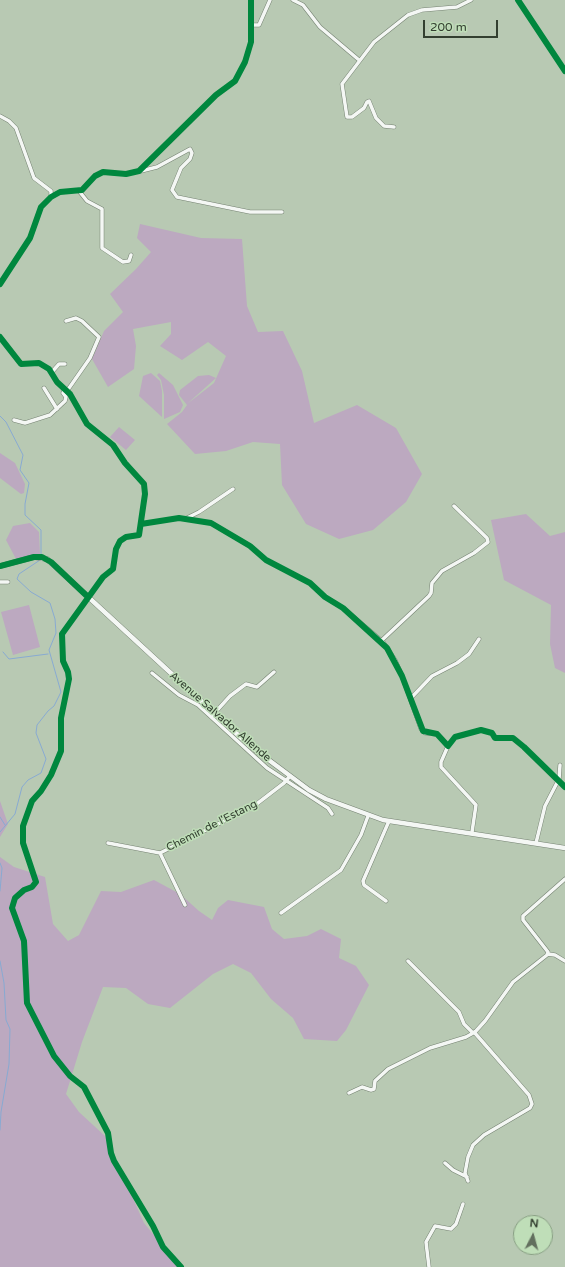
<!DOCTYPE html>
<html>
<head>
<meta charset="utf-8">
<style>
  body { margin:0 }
  #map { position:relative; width:565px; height:1267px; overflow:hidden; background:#b8c9b3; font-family:"Varela Round",sans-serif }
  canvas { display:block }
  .north { position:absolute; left:513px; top:1215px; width:40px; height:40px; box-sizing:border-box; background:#bfdeb8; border:1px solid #879e82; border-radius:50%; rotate:6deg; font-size:11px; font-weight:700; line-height:16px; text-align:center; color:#333f30 }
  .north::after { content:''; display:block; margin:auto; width:14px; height:18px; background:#626f5e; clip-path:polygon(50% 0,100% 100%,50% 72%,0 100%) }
  .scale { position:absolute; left:423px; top:20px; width:75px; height:18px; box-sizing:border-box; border:2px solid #333f30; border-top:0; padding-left:5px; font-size:12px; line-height:14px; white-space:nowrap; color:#333f30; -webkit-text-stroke:3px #bfdeb8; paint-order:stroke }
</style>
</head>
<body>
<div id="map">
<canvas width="565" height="1267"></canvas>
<div class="north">N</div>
<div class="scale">200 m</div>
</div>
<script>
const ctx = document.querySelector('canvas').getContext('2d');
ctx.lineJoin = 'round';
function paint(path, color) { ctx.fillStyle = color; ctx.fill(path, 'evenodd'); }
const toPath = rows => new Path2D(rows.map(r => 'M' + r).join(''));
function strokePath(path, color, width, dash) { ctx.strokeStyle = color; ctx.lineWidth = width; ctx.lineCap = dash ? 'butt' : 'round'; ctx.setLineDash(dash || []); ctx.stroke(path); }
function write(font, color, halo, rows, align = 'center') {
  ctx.font = font + ' "Varela Round",sans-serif'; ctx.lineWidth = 3; ctx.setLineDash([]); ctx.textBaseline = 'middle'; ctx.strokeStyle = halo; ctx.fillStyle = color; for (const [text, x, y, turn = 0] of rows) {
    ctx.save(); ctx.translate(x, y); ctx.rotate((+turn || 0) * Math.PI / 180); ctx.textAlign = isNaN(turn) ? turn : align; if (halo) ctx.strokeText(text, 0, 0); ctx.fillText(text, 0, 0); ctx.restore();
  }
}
paint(toPath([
  [140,224,201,238,242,239,247,306,258,332,283,331,302,371,314,423,357,405,396,428,422,474,406,502,373,530,339,539,306,524,282,485,280,444,253,442,226,451,195,454,167,424,182,412,187,405,179,395,180,390,198,376,209,375,216,378,187,404,214,383,226,356,208,342,182,360,160,346,171,334,171,322,133,329,136,346,134,369,108,387,92,359,104,331,123,312,110,294,136,269,151,252,137,238],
  [151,373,160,381,162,391,162,417,139,396,143,376],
  [159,373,173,385,183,405,180,412,164,419,164,395,161,380,157,375],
  [119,427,135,440,126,450,110,437],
  [0,453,15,463,25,484,24,493,21,494,0,478],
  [526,514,550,536,565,532,565,673,555,668,550,644,551,605,504,580,491,520],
  [30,523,39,532,40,554,16,559,6,540,13,526],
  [29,605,40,647,13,655,1,612],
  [0,801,8,824,0,837],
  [0,857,14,867,45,877,53,924,68,941,79,935,101,891,121,892,154,880,180,894,199,911,212,920,218,908,228,900,264,907,272,929,284,939,307,936,321,929,341,939,339,958,356,966,369,985,346,1030,337,1041,304,1039,293,1018,271,999,251,973,233,964,213,974,170,1008,148,1004,126,988,103,987,82,1042,66,1094,79,1112,105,1136,144,1223,167,1251,180,1263,180,1267,0,1267]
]), '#bca9c0');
strokePath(toPath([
  [0,416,6,422,23,455,20,470,29,483,25,504,25,515,41,530,41,555],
  [3,652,9,659,48,654],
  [0,817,5,825],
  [0,832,15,814,22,787,28,780,41,773,46,759,36,733,37,725,48,711,54,706,61,692,49,650,56,633,55,619,50,603,31,592,17,579,19,574,40,560],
  [0,863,2,868,0,891],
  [0,961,4,983,6,1020,10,1029,9,1064,1,1112,0,1130]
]), '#88aad2', 1);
const minor = toPath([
  [293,0,303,5,320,27,359,60],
  [518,0,565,71],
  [252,25,259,25,270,0],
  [0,116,9,121,16,128,34,178,51,191,51,197],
  [394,127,384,126,376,118,369,101,367,102,364,108,352,117,347,117,342,84,374,42,408,15,422,10,457,7,471,0],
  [141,171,157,167,190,149,192,153,190,159,181,168,172,190,177,197,250,212,282,212],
  [79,191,87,201,102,209,102,248,123,262,129,261,131,255],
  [0,284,30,238,41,207,51,197,60,192,82,190,95,176,103,172,126,174,139,171,216,95,235,81,245,62,251,42,251,0],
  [66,321,76,318,82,321,99,337,90,358,67,391],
  [0,337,21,364,39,363,49,369,57,382,70,394,87,424,113,445,125,463,144,484,145,494,139,535,126,537,120,541,116,549,113,569,103,577,62,634,63,661,68,672,69,679,61,718,61,751,51,775,41,791,32,801,23,826,23,843,36,882,32,887,24,890,15,898,12,908,24,941,27,1003,54,1056,70,1076,84,1087,108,1133,111,1153,114,1161,153,1226,163,1247,181,1267],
  [52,372,59,364,65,364],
  [44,388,57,409],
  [14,420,25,423,50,415,65,401,66,397,63,393,65,389],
  [185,519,199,512,233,489],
  [141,524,179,518,211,523,250,546,266,560,310,583,325,597,343,608,383,642,395,660,402,676,421,729,425,733,437,734,448,746,441,762,441,767,476,805,472,832],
  [0,582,8,582],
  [381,641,429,596,431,593,432,583,442,571,474,553,488,542,487,538,454,506],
  [152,673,179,695,198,705,267,768,328,808,332,814],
  [411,698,432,676,457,663,469,654,479,639],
  [211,717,230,696,246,684,257,687,274,672],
  [524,747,558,781],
  [108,843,160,853],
  [536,843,545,806,559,779,560,765],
  [386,901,364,885,363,881,389,821],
  [185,905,160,853,254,806,284,783,290,776],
  [281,913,341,870,361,835,368,816],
  [548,954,555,955,565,961],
  [408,961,459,1012,464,1024,473,1033],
  [349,1093,362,1087,371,1090,374,1089,375,1081,388,1069,430,1048,466,1037,475,1032,485,1021,513,982,547,955,548,952,523,920,523,916,565,879],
  [445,1163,453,1170,467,1177],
  [468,1181,465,1173,468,1157,473,1145,484,1135,530,1108,532,1104,529,1095,474,1032],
  [429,1267,426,1242,435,1226,451,1229,456,1224,463,1204]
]);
const major = toPath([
  [0,566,34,557,47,559,250,746,309,790,326,799,383,820,565,848]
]);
strokePath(minor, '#758272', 4.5);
strokePath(major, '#758272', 5.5);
strokePath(minor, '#f4f7f4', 3.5);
strokePath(major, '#f4f7f4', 4.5);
strokePath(toPath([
  [518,0,565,71],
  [0,284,30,238,41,207,51,197,60,192,82,190,95,176,103,172,126,174,139,171,216,95,235,81,245,62,251,42,251,0],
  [0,337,21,364,39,363,49,369,57,382,70,394,87,424,113,445,125,463,144,484,145,494,139,535,126,537,120,541,116,549,113,569,103,577,62,634,63,661,68,672,69,679,61,718,61,751,51,775,41,791,32,801,23,826,23,843,36,882,32,887,24,890,15,898,12,908,24,941,27,1003,54,1056,70,1076,84,1087,108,1133,111,1153,114,1161,153,1226,163,1247,181,1267],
  [141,524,179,518,211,523,250,546,266,560,310,583,325,597,343,608,387,648,402,676,423,731,437,734,448,746,455,737,481,730,492,733,495,738,513,738,524,747,565,787],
  [0,566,34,557,42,557,51,562,88,597]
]), '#00873e', 6);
write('11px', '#333f30', '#bfdeb8', [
  ["Avenue Salvador Allende",220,717,41],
  ["Chemin de l'Estang",212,826,-27]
]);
</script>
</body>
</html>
